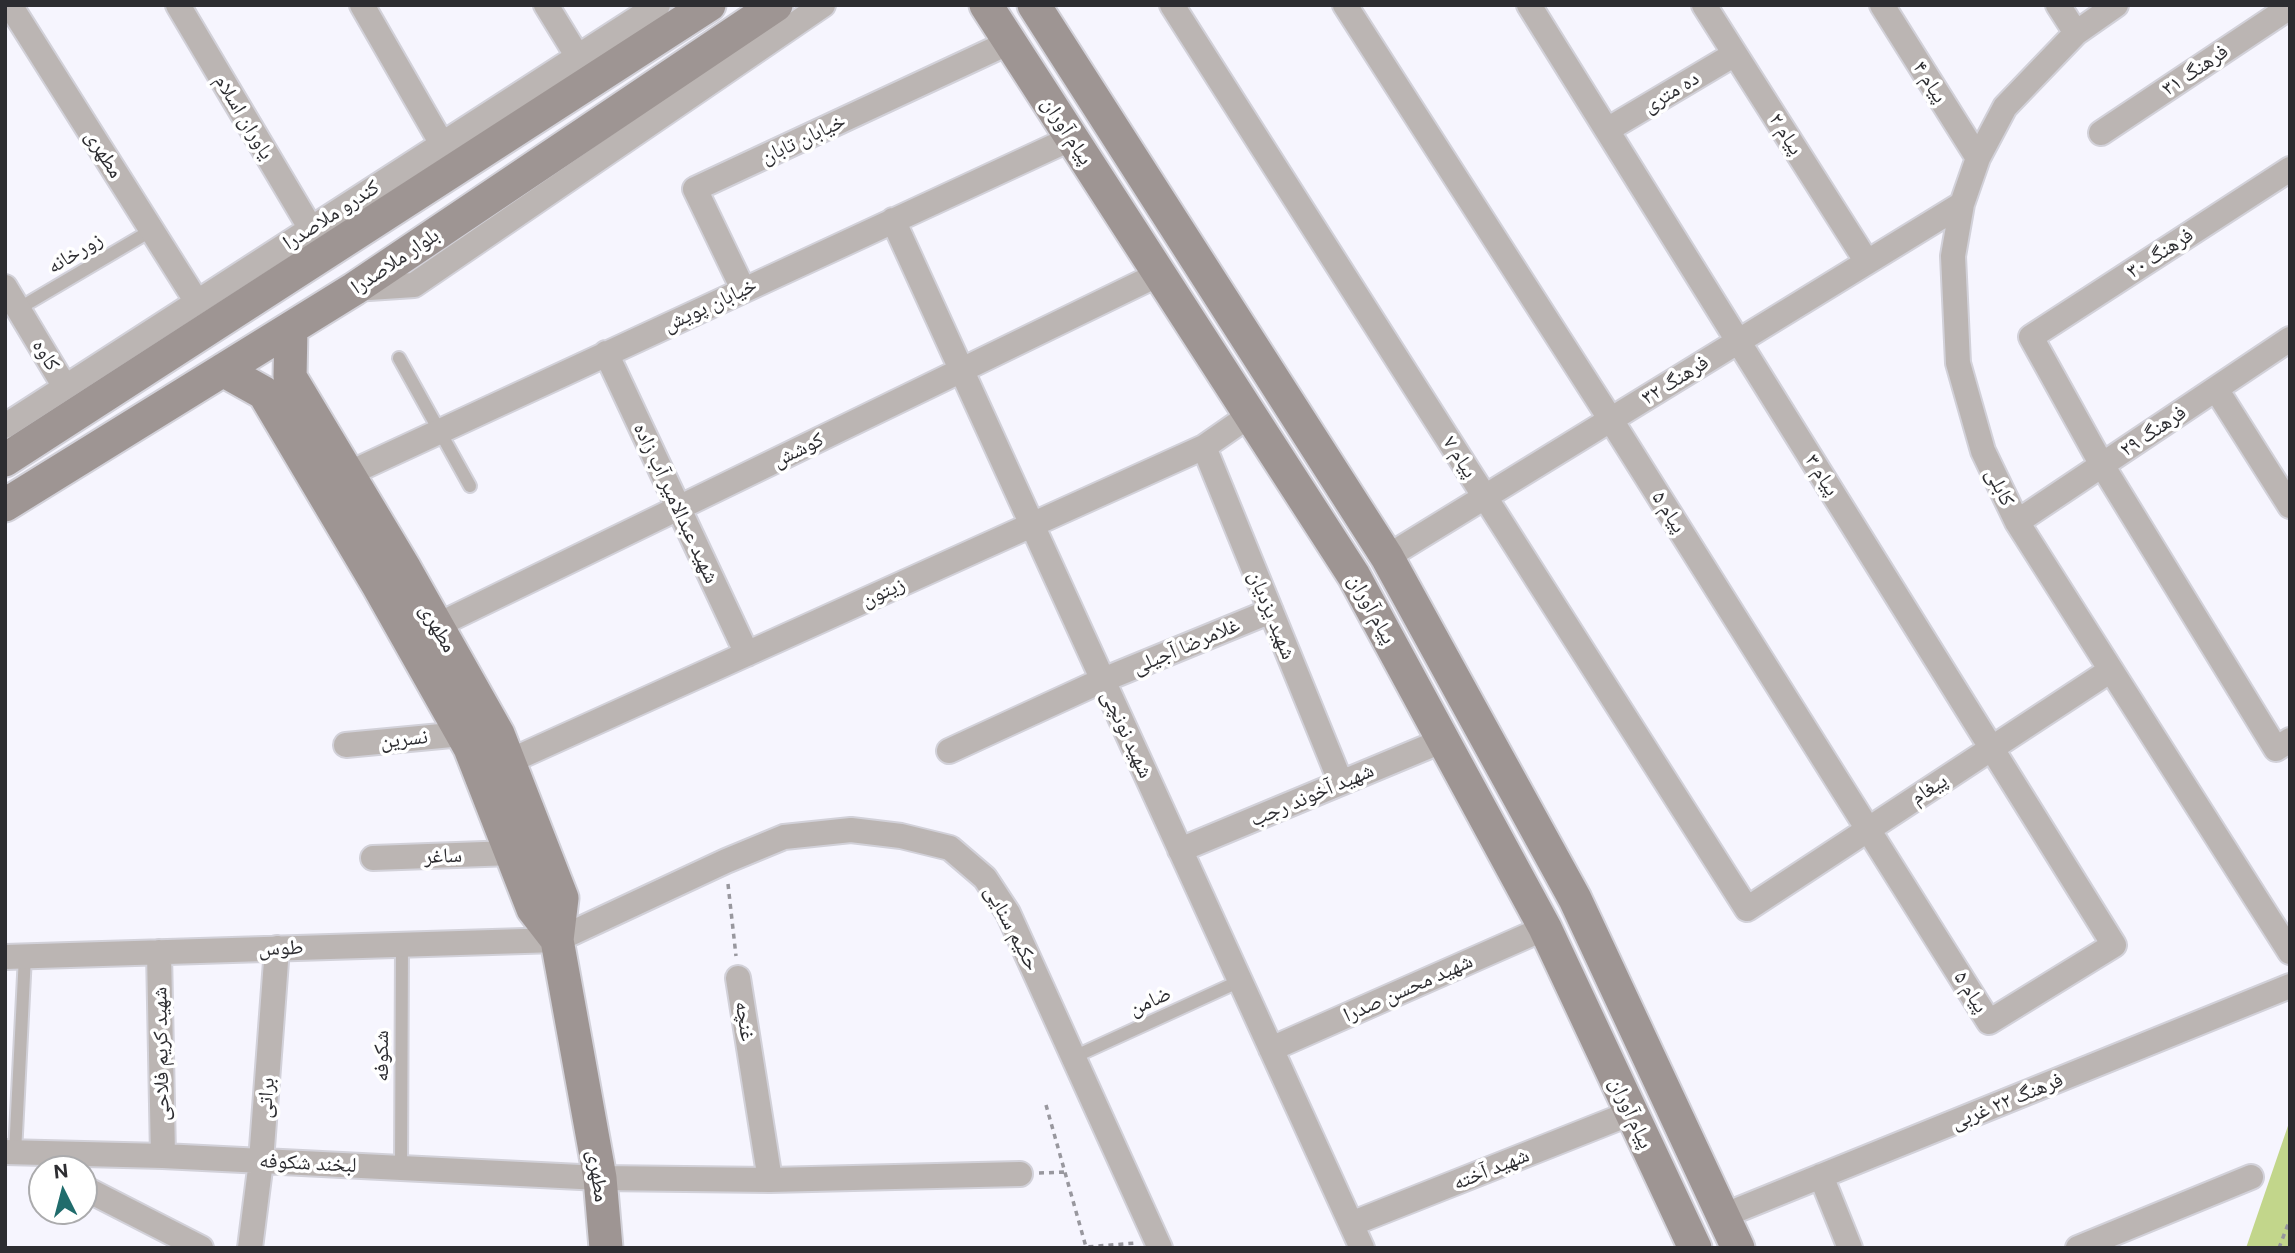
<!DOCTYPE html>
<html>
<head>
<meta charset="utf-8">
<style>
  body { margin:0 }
  #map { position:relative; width:2295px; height:1253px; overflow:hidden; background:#f6f5fe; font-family:"Public Sans",sans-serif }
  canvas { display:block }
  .frame { position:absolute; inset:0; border:7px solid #2d2d31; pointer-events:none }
  .north { position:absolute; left:28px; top:1155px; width:70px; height:70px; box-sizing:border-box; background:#fff; border:2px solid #ababad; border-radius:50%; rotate:354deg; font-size:19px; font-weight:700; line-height:28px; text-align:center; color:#2d2d31 }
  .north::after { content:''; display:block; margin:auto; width:24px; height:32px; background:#206c6c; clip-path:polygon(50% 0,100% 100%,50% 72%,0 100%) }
</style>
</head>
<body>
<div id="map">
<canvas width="2295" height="1253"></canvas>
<div class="frame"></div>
<div class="north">N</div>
</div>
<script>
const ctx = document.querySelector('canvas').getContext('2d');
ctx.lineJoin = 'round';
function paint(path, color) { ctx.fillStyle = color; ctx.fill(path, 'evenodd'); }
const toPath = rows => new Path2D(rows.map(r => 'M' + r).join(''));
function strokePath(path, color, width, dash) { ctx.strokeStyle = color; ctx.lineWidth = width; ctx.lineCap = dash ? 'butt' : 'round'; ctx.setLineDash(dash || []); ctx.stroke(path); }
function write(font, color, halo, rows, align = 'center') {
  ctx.font = font + ' "Public Sans","Noto Naskh Arabic",sans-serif'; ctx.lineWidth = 7; ctx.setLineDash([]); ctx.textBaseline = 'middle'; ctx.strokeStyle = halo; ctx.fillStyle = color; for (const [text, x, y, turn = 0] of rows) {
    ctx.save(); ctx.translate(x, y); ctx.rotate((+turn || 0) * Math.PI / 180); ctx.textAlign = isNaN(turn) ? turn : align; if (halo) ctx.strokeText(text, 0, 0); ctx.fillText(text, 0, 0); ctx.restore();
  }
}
paint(toPath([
  [2290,1120,2290,1248,2246,1248]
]), '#c2d68b');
const lane = toPath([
  [18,309,152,230],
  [399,358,470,486],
  [1076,1056,1240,981],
  [15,1153,25,956],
  [401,1168,402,945]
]);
const street = toPath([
  [10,5,197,302],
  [178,5,311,229],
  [362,5,442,144],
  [546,5,578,57],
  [1172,5,1747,909,2111,670],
  [1345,5,1611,420,1989,1022,2114,945,1529,5],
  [1704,5,1867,262],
  [1882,5,1978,158],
  [2058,5,2076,33],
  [2116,5,2076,33,2005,107,1978,158,1962,204,1953,256,1958,363,1983,451,2017,522,2290,952],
  [1607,130,1735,54],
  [2101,133,2290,7],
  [2290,169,2031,337,2102,465,2276,749,2290,740],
  [893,220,1362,1248],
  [5,287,65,387],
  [354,289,414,285,823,5],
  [743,289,695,189,1010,42],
  [606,353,747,654],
  [2216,389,2290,506],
  [5,426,658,5],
  [1204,447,1341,783],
  [348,474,1072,138],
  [2017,522,2290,339],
  [1387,557,1962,204],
  [436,626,1159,274],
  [346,745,462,734],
  [949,751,1103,680,1271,611],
  [510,761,1204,447,1250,415],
  [1180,850,1444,740],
  [373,858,512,853],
  [159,952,163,1156],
  [5,957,557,940,726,861,784,837,851,830,901,836,950,848,985,878,1008,913,1160,1248],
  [738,978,770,1180],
  [1271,1049,1545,928],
  [5,1152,163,1156,600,1178,770,1180,1020,1174],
  [1821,1176,1850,1248],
  [84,1188,201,1248],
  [1725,1215,2290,986],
  [1351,1224,1631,1113],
  [250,1248,261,1161,277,948],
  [2078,1248,2251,1177]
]);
const secondary = toPath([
  [986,5,1354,576,1545,928,1695,1248],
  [1034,5,1387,557,1575,899,1738,1248],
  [291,328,290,377,405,569,498,734,562,898,557,940,600,1178,606,1248],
  [223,370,264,393,378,585,470,748,533,909,557,940],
  [5,460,709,5],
  [5,505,354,289,776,5]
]);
strokePath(lane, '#d2d1d9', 16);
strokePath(street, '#d2d1d9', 28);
strokePath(secondary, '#d2d1d9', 37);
strokePath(toPath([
  [728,884,736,956],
  [1046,1105,1086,1247,1136,1243],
  [1039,1173,1066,1172],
  [2279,1248,2290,1219]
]), '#98979e', 3.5, [5, 5]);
strokePath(lane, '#bbb5b3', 12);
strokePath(street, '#bbb5b3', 24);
strokePath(secondary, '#9e9593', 33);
write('21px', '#2d2d31', '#fff', [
  ["فرهنگ ۳۱",2195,70,-34],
  ["پیام ۴",1930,82,58],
  ["ده متری",1671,92,-31],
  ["یاوران اسلام",244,117,59],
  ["پیام آوران",1067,131,57],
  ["پیام ۲",1786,134,58],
  ["خیابان تابان",803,139,-25],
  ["مطهری",104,154,58],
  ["کندرو ملاصدرا",331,215,-33],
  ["زورخانه",75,253,-31],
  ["فرهنگ ۳۰",2160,253,-33],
  ["بلوار ملاصدرا",395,261,-34],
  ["خیابان پویش",710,305,-25],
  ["کاوه",46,355,59],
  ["فرهنگ ۳۲",1675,380,-32],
  ["فرهنگ ۲۹",2153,431,-34],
  ["کوشش",798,450,-26],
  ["پیام ۷",1460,457,58],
  ["پیام ۳",1822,475,58],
  ["کابلی",2000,487,64],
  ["شهید عبدالامیر آب زاده",676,503,65],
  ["پیام ۵",1669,512,58],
  ["زیتون",883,592,-24],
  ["پیام آوران",1372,609,61],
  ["شهید یزدیان",1272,615,68],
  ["مطهری",438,628,60],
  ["غلامرضا آجیلی",1186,646,-23],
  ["شهید نونچی",1127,734,65],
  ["نسرین",404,739,-6],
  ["پیغام",1929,789,-33],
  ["شهید آخوند رجب",1312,795,-23],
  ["ساغر",443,856,-2],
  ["حکیم سنایی",1012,928,62],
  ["طوس",281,948,-2],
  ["شهید محسن صدرا",1408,988,-24],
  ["پیام ۵",1971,992,58],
  ["ضامن",1150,1001,-24],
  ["غنچه",745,1021,81],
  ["شهید کریم فلاحی",161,1054,-91],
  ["شکوفه",382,1056,-90],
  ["براتی",266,1098,-86],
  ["فرهنگ ۲۲ غربی",2007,1101,-22],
  ["پیام آوران",1631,1113,65],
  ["لبخند شکوفه",308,1163,3],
  ["شهید آخته",1491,1169,-22],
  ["مطهری",598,1176,82]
]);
</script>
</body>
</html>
